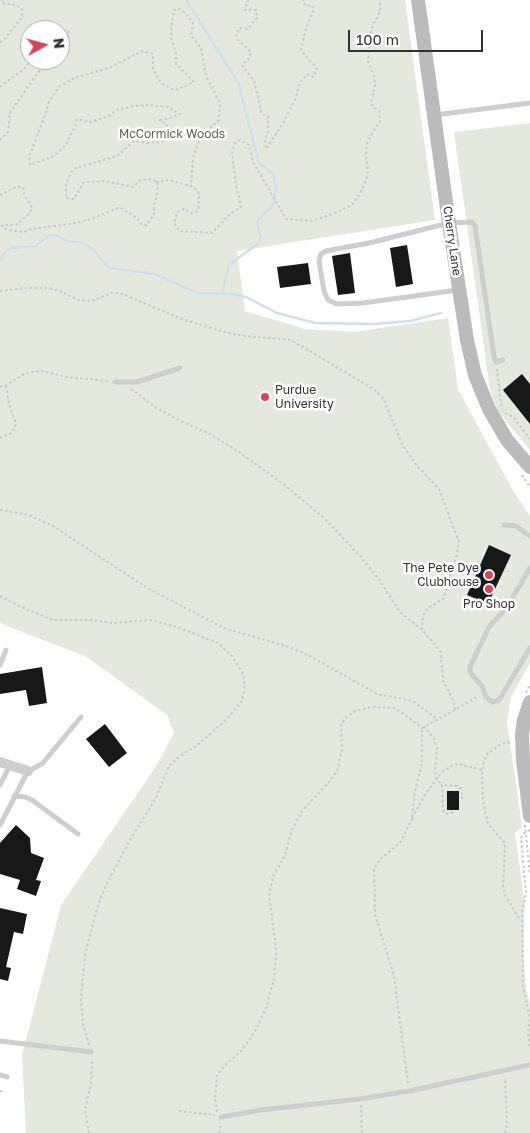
<!DOCTYPE html>
<html>
<head>
<meta charset="utf-8">
<style>
  body { margin:0 }
  #map { position:relative; width:530px; height:1133px; overflow:hidden; background:#fff; font-family:"Golos Text",sans-serif }
  canvas { display:block }
  .north { position:absolute; left:20px; top:20px; width:50px; height:50px; box-sizing:border-box; background:#fff; border:1px solid #adadad; border-radius:50%; rotate:83deg; font-size:14px; font-weight:700; line-height:20px; text-align:center; color:#313131 }
  .north::after { content:''; display:block; margin:auto; width:18px; height:22px; background:#d7445a; clip-path:polygon(50% 0,100% 100%,50% 72%,0 100%) }
  .scale { position:absolute; left:348px; top:30px; width:135px; height:22px; box-sizing:border-box; border:2px solid #313131; border-top:0; padding-left:6px; font-size:15px; line-height:18px; white-space:nowrap; color:#313131; -webkit-text-stroke:4px #fff; paint-order:stroke }
</style>
</head>
<body>
<div id="map">
<canvas width="530" height="1133"></canvas>
<div class="north">N</div>
<div class="scale">100 m</div>
</div>
<script>
const ctx = document.querySelector('canvas').getContext('2d');
ctx.lineJoin = 'round';
function paint(path, color) { ctx.fillStyle = color; ctx.fill(path, 'evenodd'); }
const toPath = rows => new Path2D(rows.map(r => 'M' + r).join(''));
function strokePath(path, color, width, dash) { ctx.strokeStyle = color; ctx.lineWidth = width; ctx.lineCap = dash ? 'butt' : 'round'; ctx.setLineDash(dash || []); ctx.stroke(path); }
function write(font, color, halo, rows, align = 'center') {
  ctx.font = font + ' "Golos Text",sans-serif'; ctx.lineWidth = 5; ctx.setLineDash([]); ctx.textBaseline = 'middle'; ctx.strokeStyle = halo; ctx.fillStyle = color; for (const [text, x, y, turn = 0] of rows) {
    ctx.save(); ctx.translate(x, y); ctx.rotate((+turn || 0) * Math.PI / 180); ctx.textAlign = isNaN(turn) ? turn : align; if (halo) ctx.strokeText(text, 0, 0); ctx.fillText(text, 0, 0); ctx.restore();
  }
}
paint(toPath([
  [0,0,405,0,435,220,237,251,245,311,305,329,354,332,448,318,458,389,511,487,530,516,530,663,511,697,507,722,522,827,515,833,525,905,524,917,524,965,526,988,530,1004,530,1133,26,1133,22,1055,61,905,155,768,174,733,167,715,85,656,6,626,0,622],
  [30,30,60,30,60,60,30,60],
  [530,123,530,450,498,411,490,390,454,132]
]), '#e5e9dd');
strokePath(toPath([
  [186,0,238,82,259,163,273,173,276,188,274,204,259,219,257,224,261,237,259,243,230,264,227,272,222,294],
  [0,261,7,250,11,248,36,246,48,236,56,235,68,241,83,243,94,250,106,265,112,268,155,274,198,293,233,294,246,297,277,313,316,323,375,324,410,321,441,313]
]), '#cee1ea', 2.5);
paint(toPath([
  [407,245,413,284,396,287,390,248],
  [350,253,355,293,338,295,332,256],
  [308,263,311,284,280,288,277,267],
  [522,374,530,384,530,424,503,390],
  [489,545,511,555,488,604,467,595],
  [42,667,47,703,29,706,26,690,0,694,0,674],
  [105,724,127,753,109,767,86,739],
  [447,791,459,791,459,810,447,810],
  [16,825,30,838,31,853,44,858,36,880,41,881,36,896,17,889,20,880,0,874,0,843],
  [0,908,27,914,23,934,14,932,6,967,11,968,8,981,0,979]
]), '#181818');
strokePath(toPath([
  [249,0,247,2,245,10,256,10,257,18,248,29,240,28,236,34,238,40,251,52,248,60,242,65,254,81,262,114,268,116,268,132,265,139,266,149,282,125,296,97,300,83,307,74,313,77,317,69,301,50,306,28,314,9,311,5,305,6,303,0],
  [60,35,66,30,69,32,66,51,60,57],
  [0,42,4,40,22,17,22,9,16,5,2,3,2,0],
  [0,87,25,68,31,60],
  [0,140,8,132,10,113,38,72,55,60],
  [156,182,169,180,190,186],
  [0,195,16,187,23,187,24,194,32,208,29,214,16,225,3,225,2,226,5,229,23,232,31,229,71,224,91,219,118,208,123,209,137,218,142,225,147,225,154,214,154,205,157,195,158,184,152,179,141,180,133,187,105,181,84,182,74,199,66,198,66,183,73,169,117,156,134,141,148,143,162,142,174,135,170,128,160,120,168,119,180,114,168,107,150,105,133,106,117,110,109,116,91,122,77,119,74,129,65,146,52,157,30,165,29,157,46,113,49,101,60,86,74,78,109,68,142,51,153,54,153,69,161,83,174,90,183,87,194,82,176,64,176,53,171,38,171,28,174,10,181,9,186,14,193,23,191,35,201,48,206,76,220,103,219,120,201,136,193,158,191,186,198,191,199,197,198,211,191,213,184,209,177,212,174,223,179,231,212,233,231,213,241,207,236,185,232,153,235,143,240,140,249,145,253,162,286,219,312,221,335,213,352,205,362,190,368,174,366,156,367,144,372,133,380,122,379,111,373,107,371,102,375,85,374,76,368,61,371,30,380,11,380,0],
  [0,291,26,288,49,288,62,292,78,300,92,301,111,293,120,293,182,319,228,333,246,336,291,340,375,390,383,398,403,446,417,466,439,489,459,542,457,554,444,598,427,609,423,616,422,630],
  [497,369,502,409],
  [0,387,5,386,26,373,42,371,67,377,108,381],
  [131,389,155,407,185,423,210,434,236,450,282,483,325,519,360,556,381,582,400,612,422,630,441,652,443,680,453,700,455,710],
  [505,413,513,417,530,439],
  [0,438,12,433,16,424,9,404,6,385],
  [522,475,530,487],
  [0,510,29,515,53,526,149,589,224,628,289,647,308,655,377,694,413,701,437,719],
  [0,596,21,607,53,620,88,620,113,623,150,620,177,627,218,643,232,656,243,674,245,689,242,701,227,719,200,743,177,758,168,768,156,798,130,840,105,887,96,912,86,951,83,975,81,1000,83,1023,89,1045],
  [526,693,530,684],
  [424,726,434,739,437,748,435,772,437,779,442,785],
  [422,728,455,710,478,696],
  [510,742,501,744,487,754,484,761,482,770,483,800,488,824,505,843,503,888,505,894,518,917,521,918],
  [453,812,450,814,445,813,443,810,442,785,457,786,461,789,462,799],
  [412,818,426,793,442,772,453,765,459,764,482,770],
  [525,825,530,874],
  [530,830,523,834,521,838,526,893,522,912,523,986,530,1018,528,1032,530,1048],
  [408,1083,394,976,375,914,374,869,380,859,400,843,412,819,415,791,422,763,422,728],
  [0,1091,4,1092],
  [361,1105,362,1133],
  [179,1111,215,1115],
  [217,1112,215,1099,217,1076,224,1066,242,1050,256,1030,266,1008,274,979,276,955,275,940,269,896,273,877,285,855,292,830,302,811,329,782,337,771,342,750,341,725,345,718,355,711,371,707,394,708,404,714,422,728],
  [89,1133,85,1109,91,1084,92,1059],
  [219,1133,221,1123],
  [505,1133,507,1124,505,1078]
]), '#c8c8c8', 2, [2.5, 2.5]);
strokePath(toPath([
  [435,115,530,103],
  [458,290,363,303,337,304,328,300,324,291,319,261,321,254,326,251,369,243,449,223,472,222,475,226,494,356,496,362,503,360],
  [115,382,137,382,180,368],
  [504,525,516,526,530,536],
  [530,568,507,607,489,627,470,667,470,672,482,686,486,697,492,702,499,700,530,648],
  [0,665,6,650],
  [0,785,10,765],
  [14,796,25,797,32,800,78,834],
  [0,825,28,771,42,764,81,717],
  [0,1041,91,1052],
  [0,1075,7,1077],
  [221,1117,261,1110,360,1099,409,1091,530,1065]
]), '#cecece', 5);
strokePath(toPath([
  [0,762,28,771]
]), '#cecece', 10);
strokePath(toPath([
  [418,0,449,223,467,340,475,375,489,409,507,440,530,467],
  [530,702,524,720,522,735,523,760,530,816]
]), '#bbb', 14);
for (const [x, y, r, color] of [
  [265,397,5,"#d7445a"],
  [489,575,5,"#d7445a"],
  [489,589,5,"#d7445a"]
]) { const dot = new Path2D(); dot.arc(x, y, r, 0, 2 * Math.PI); ctx.fillStyle = color; ctx.fill(dot); strokePath(dot, '#fff', 2); }
write('12px', '#576941', '#fff', [
  ["McCormick Woods",172,134]
]);
write('12px', '#313131', '#fff', [
  ["Cherry Lane",452,241,82]
]);
write('12px', '#313131', '#fff', [
  ["Purdue",275,390],
  ["University",275,404],
  ["The Pete Dye",479,568,"right"],
  ["Clubhouse",479,582,"right"],
  ["Pro Shop",489,604,"center"]
], 'left');
</script>
</body>
</html>
